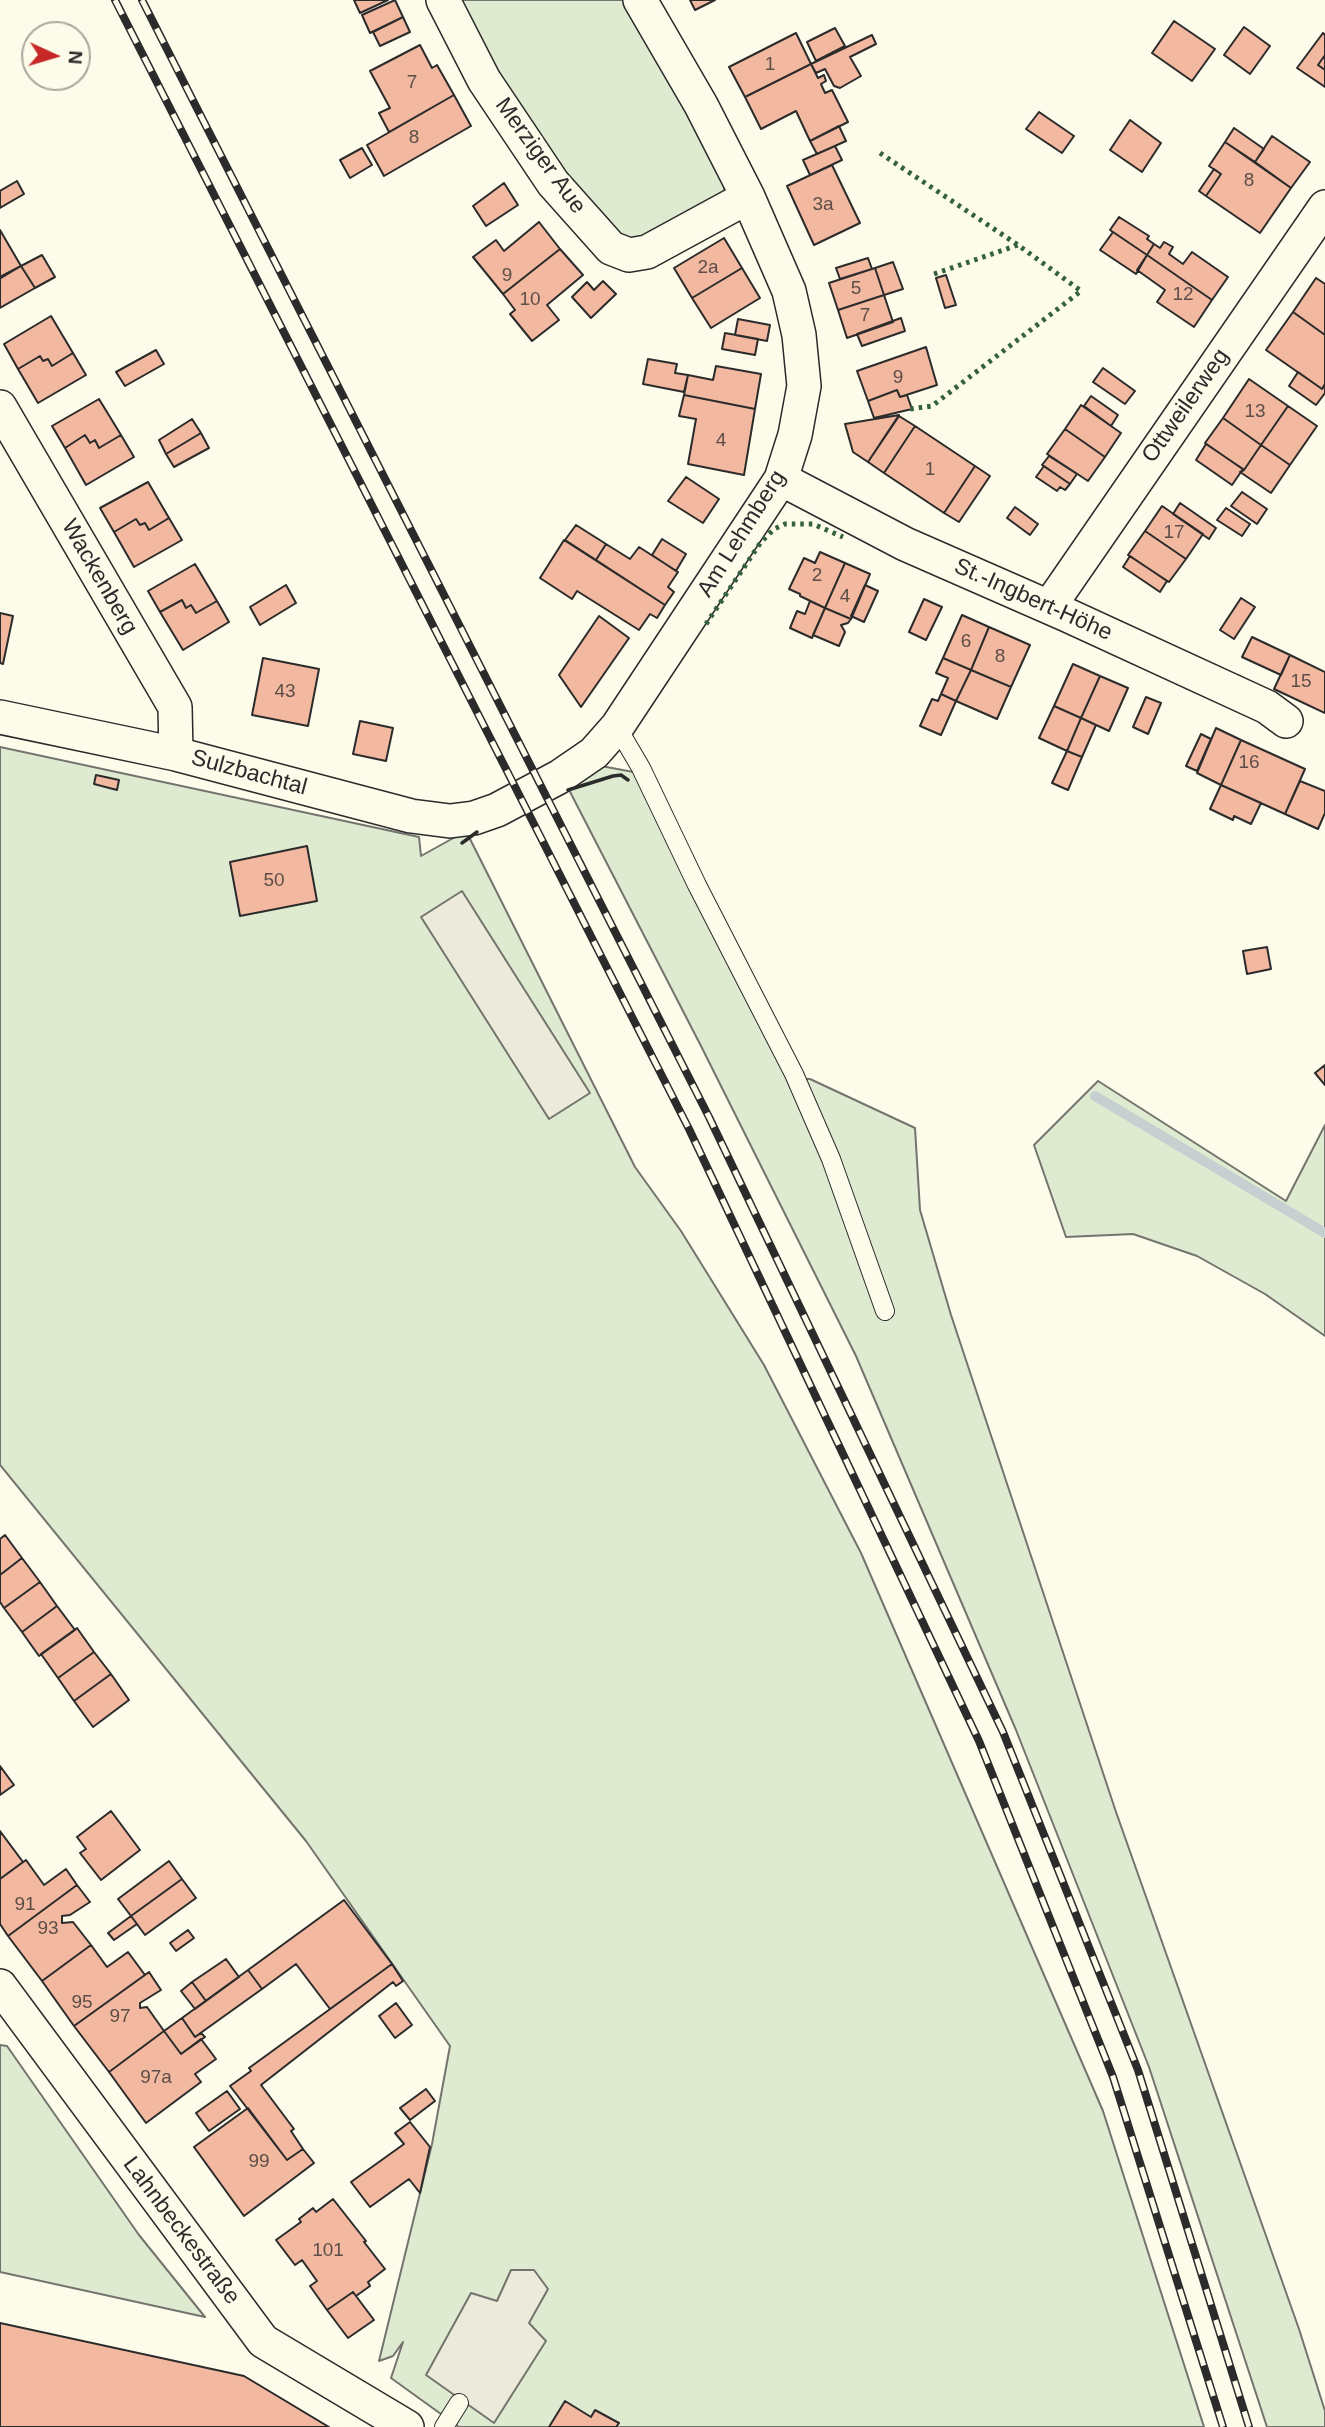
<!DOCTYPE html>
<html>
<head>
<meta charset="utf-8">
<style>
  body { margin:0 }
  #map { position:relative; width:1325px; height:2427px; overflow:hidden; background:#fdfbea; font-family:Arial,sans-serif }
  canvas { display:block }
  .north { position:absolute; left:21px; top:21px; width:70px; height:70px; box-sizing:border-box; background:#fdfbea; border:2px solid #a9a89e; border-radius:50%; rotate:94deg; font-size:19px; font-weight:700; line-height:28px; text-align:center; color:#2b2b2b }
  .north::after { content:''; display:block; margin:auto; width:24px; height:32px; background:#c62828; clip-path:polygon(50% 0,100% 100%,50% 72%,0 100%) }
</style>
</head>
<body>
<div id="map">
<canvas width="1325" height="2427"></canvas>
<div class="north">N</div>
</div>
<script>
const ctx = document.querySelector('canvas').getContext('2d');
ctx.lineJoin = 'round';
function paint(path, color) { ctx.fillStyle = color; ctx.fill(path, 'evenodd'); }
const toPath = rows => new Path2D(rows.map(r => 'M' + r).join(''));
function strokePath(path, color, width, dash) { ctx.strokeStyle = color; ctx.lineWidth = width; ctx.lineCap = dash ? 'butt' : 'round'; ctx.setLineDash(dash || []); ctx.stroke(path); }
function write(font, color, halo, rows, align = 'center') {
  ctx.font = font + ' Arial,sans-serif'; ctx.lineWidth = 5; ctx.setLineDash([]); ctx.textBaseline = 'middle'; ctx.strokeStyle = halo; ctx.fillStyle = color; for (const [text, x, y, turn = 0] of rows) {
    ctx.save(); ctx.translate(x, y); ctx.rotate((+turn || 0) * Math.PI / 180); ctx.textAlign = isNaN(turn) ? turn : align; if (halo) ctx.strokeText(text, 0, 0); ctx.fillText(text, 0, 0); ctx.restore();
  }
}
const green = toPath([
  [452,0,625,0,725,182,724,192,629,248,539,145,452,0],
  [0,747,419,837,421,856,466,831,635,1167,681,1231,764,1365,861,1553,1103,2111,1204,2427,459,2427,391,2378,403,2342,393,2356,379,2361,432,2144,450,2046,306,1841,0,1465,0,747],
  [601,766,639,773,787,1079,810,1079,915,1128,920,1210,951,1315,1116,1812,1299,2329,1325,2411,1325,2427,1267,2427,1149,2067,1016,1730,856,1356,701,1046,566,784,601,766],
  [1098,1081,1286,1201,1325,1125,1325,1336,1265,1294,1197,1256,1133,1234,1066,1237,1034,1145,1098,1081],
  [0,2045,7,2046,139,2235,205,2317,0,2272,0,2045]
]);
paint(green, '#deebd1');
strokePath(green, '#74746e', 2);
const parking = toPath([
  [462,891,590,1093,549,1119,421,917,462,891],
  [511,2270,534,2270,548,2289,529,2323,546,2341,494,2423,426,2375,471,2293,497,2301,511,2270]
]);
paint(parking, '#eceadb');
strokePath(parking, '#74746e', 2);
strokePath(toPath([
  [1095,1096,1325,1233]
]), '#c7d0d0', 10);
const building = toPath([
  [354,0,388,0,360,13,354,0],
  [395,0,403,17,370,33,362,15,395,0],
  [690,0,715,0,695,10,690,0],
  [403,17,410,32,380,46,373,32,403,17],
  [1174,21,1215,49,1192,81,1152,53,1174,21],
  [1244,27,1270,46,1250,74,1224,55,1244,27],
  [835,28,845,46,816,61,807,42,835,28],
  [796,33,811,64,745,97,729,67,796,33],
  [1323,33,1325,35,1325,55,1318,65,1325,70,1325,87,1297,68,1323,33],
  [872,35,876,44,850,57,861,76,840,88,834,86,825,69,816,73,811,64,872,35],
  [420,45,432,68,437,65,454,95,389,132,379,113,390,108,370,71,420,45],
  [1325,55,1325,70,1318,65,1325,55],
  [811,64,818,78,824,75,826,81,821,84,825,93,832,90,848,122,810,141,796,111,761,129,745,97,811,64],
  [454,95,471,126,384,176,367,145,454,95],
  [1039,112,1074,136,1062,153,1026,129,1039,112],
  [1130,120,1161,143,1142,172,1110,150,1130,120],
  [839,126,846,141,817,154,810,141,839,126],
  [1234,128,1264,149,1255,162,1225,142,1234,128],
  [1272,136,1310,162,1291,188,1255,162,1272,136],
  [1225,142,1291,188,1260,233,1206,196,1221,174,1209,166,1225,142],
  [835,146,842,160,810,175,803,160,835,146],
  [362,148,372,165,350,178,340,160,362,148],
  [832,165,860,223,814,245,787,186,832,165],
  [1214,169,1221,174,1206,196,1199,191,1214,169],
  [17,181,24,194,0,208,0,191,17,181],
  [504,183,518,205,486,226,473,206,504,183],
  [1119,217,1149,236,1147,239,1154,244,1147,255,1110,230,1119,217],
  [539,222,560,249,503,294,473,257,496,240,504,251,539,222],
  [0,230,21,266,1,278,0,277,0,230],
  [1113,232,1147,255,1136,274,1100,250,1113,232],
  [724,238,742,268,692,298,674,268,724,238],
  [1164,242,1173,247,1169,254,1183,264,1192,252,1228,277,1212,300,1147,255,1154,244,1160,248,1164,242],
  [560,249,583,275,547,305,559,320,532,341,510,314,515,310,503,294,560,249],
  [42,255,55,277,35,288,21,266,42,255],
  [1147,255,1212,300,1194,327,1157,302,1165,290,1137,270,1147,255],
  [868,258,872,269,840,279,836,268,868,258],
  [893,262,903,289,884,295,875,268,893,262],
  [21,266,35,288,0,308,0,277,21,266],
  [742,268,760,298,711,328,692,298,742,268],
  [875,268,884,295,838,310,829,283,875,268],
  [946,275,956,305,945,308,936,278,946,275],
  [1316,278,1325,284,1325,335,1293,312,1316,278],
  [603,281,616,294,591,318,572,297,587,282,594,290,603,281],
  [884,295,893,322,847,338,838,310,884,295],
  [1293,312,1325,335,1325,384,1322,389,1266,350,1293,312],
  [51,316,73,353,52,366,48,359,43,361,40,356,18,369,4,344,51,316],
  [901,318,905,331,862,346,857,334,901,318],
  [738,319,770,325,767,341,735,335,738,319],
  [725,333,758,339,755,355,722,349,725,333],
  [926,347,937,385,900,397,897,390,868,401,857,371,926,347],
  [156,350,164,364,125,386,116,372,156,350],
  [73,353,86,375,38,403,18,369,40,356,43,361,48,359,52,366,73,353],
  [648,359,677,364,675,373,688,375,684,392,643,384,648,359],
  [716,366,761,374,755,409,684,395,688,375,713,380,716,366],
  [1103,368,1135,391,1125,404,1093,382,1103,368],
  [1298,372,1322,389,1325,385,1325,393,1316,405,1289,386,1298,372],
  [1249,379,1288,406,1261,445,1223,418,1249,379],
  [897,390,900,397,907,395,912,409,874,418,868,401,897,390],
  [684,395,755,409,744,475,688,464,696,419,679,416,684,395],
  [1091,396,1118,415,1111,426,1084,406,1091,396],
  [99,399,121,435,99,448,95,440,90,443,85,435,65,448,52,426,99,399],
  [1081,405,1121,433,1105,457,1065,429,1081,405],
  [1288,406,1317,426,1290,465,1261,445,1288,406],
  [899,415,868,462,853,452,845,424,899,415],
  [899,416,915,426,884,473,868,462,899,416],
  [1223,418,1261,445,1244,470,1205,443,1223,418],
  [192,419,201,433,166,454,159,440,192,419],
  [915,426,975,466,944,513,884,473,915,426],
  [1065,429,1105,457,1088,481,1047,454,1065,429],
  [201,433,209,448,174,467,166,454,201,433],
  [85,435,90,443,95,440,99,448,121,435,134,457,86,485,65,448,85,435],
  [1206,444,1243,469,1232,485,1196,460,1206,444],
  [1261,445,1290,465,1271,493,1240,472,1244,470,1261,445],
  [1049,456,1077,474,1070,484,1042,465,1049,456],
  [975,466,990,476,959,522,944,513,975,466],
  [1044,466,1070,484,1065,490,1060,487,1057,491,1036,477,1044,466],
  [686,477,719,499,703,523,668,501,686,477],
  [148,482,169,518,149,530,145,523,140,525,136,519,114,532,100,508,148,482],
  [1242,492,1267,509,1257,524,1231,506,1242,492],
  [1180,503,1216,528,1209,539,1173,514,1180,503],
  [1162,506,1203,534,1186,559,1145,531,1162,506],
  [1015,507,1038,524,1030,535,1007,518,1015,507],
  [1226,508,1250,524,1242,536,1217,520,1226,508],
  [169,518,182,540,134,567,114,532,136,519,140,525,145,523,149,530,169,518],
  [576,525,606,544,596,560,565,540,576,525],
  [1145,531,1186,559,1169,582,1128,555,1145,531],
  [662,539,686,554,676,571,652,555,662,539],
  [564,540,665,605,657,618,650,614,639,630,577,591,572,599,540,578,564,540],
  [606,544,630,559,639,547,678,572,668,587,674,592,665,605,596,560,606,544],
  [820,552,845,563,825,608,800,596,800,594,789,589,804,558,815,563,820,552],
  [1130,556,1167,581,1160,592,1123,567,1130,556],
  [845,563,870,574,851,619,825,608,845,563],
  [195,564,217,601,196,613,191,605,186,608,182,600,160,612,148,591,195,564],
  [286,585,296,603,260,625,250,607,286,585],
  [865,585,878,591,864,622,851,616,865,585],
  [1241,598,1255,607,1234,639,1220,630,1241,598],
  [924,599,942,607,926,640,909,632,924,599],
  [182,600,186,608,191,605,196,613,217,601,229,622,183,650,160,612,182,600],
  [810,601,825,608,812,638,790,628,797,611,805,614,810,601],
  [825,608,851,619,848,623,841,625,845,632,839,646,813,635,825,608],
  [0,613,13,616,3,664,0,663,0,613],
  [962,615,989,627,971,670,943,658,962,615],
  [599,616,629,638,581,707,559,675,599,616],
  [989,627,1030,645,1011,687,971,670,989,627],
  [1252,637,1290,655,1281,675,1242,657,1252,637],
  [1290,655,1325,672,1325,713,1274,689,1290,655],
  [263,658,319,669,308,726,252,715,263,658],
  [943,658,971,670,956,701,941,694,948,678,936,673,943,658],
  [1073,664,1100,676,1081,718,1054,706,1073,664],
  [971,670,1011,687,997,719,956,701,971,670],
  [1100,676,1128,688,1109,731,1081,718,1100,676],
  [941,694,956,701,941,735,920,726,932,699,938,701,941,694],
  [1146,697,1161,703,1148,734,1133,727,1146,697],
  [1054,706,1081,718,1067,751,1039,738,1054,706],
  [1081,718,1096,725,1082,757,1067,751,1081,718],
  [360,721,393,728,386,761,353,754,360,721],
  [1216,728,1241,740,1221,785,1197,773,1216,728],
  [1201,734,1211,739,1197,771,1186,766,1201,734],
  [1241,740,1305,769,1285,814,1221,785,1241,740],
  [1067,751,1082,757,1068,790,1052,783,1067,751],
  [96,775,119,780,117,790,94,784,96,775],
  [1300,781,1325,791,1325,813,1318,829,1285,814,1300,781],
  [1221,785,1261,803,1251,824,1234,816,1233,820,1210,809,1221,785],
  [307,846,317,901,240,916,230,862,307,846],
  [1267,947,1271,969,1247,974,1243,951,1267,947],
  [1325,1065,1325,1085,1315,1073,1325,1065],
  [5,1535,22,1558,0,1575,0,1539,5,1535],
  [22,1558,40,1582,4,1608,0,1602,0,1575,22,1558],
  [40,1582,57,1606,22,1632,4,1608,40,1582],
  [57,1606,75,1630,39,1656,22,1632,57,1606],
  [77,1628,94,1652,58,1678,41,1654,77,1628],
  [94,1652,111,1674,74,1701,58,1678,94,1652],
  [111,1674,129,1700,93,1727,74,1701,111,1674],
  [0,1766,14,1785,0,1795,0,1766],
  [111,1811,140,1850,101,1880,80,1853,86,1849,77,1837,111,1811],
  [0,1831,23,1862,0,1879,0,1831],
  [26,1860,44,1885,66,1869,77,1885,8,1936,0,1924,0,1879,26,1860],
  [169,1861,182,1879,131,1916,118,1899,169,1861],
  [182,1879,196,1898,145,1935,131,1916,182,1879],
  [77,1885,90,1902,70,1915,62,1916,62,1923,73,1922,91,1945,42,1981,8,1936,77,1885],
  [344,1900,392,1964,330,2009,296,1964,262,1989,248,1970,344,1900],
  [131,1916,137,1924,114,1940,108,1933,131,1916],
  [188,1930,194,1938,176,1951,170,1943,188,1930],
  [91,1945,107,1967,128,1952,145,1975,74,2026,42,1981,91,1945],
  [226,1959,239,1977,206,2001,192,1982,226,1959],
  [392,1964,403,1981,396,1986,393,1982,261,2085,294,2129,291,2131,303,2149,287,2160,230,2086,251,2071,249,2068,392,1964],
  [248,1970,262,1989,195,2037,182,2018,248,1970],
  [149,1972,161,1990,140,2003,140,2008,147,2007,164,2031,109,2072,74,2026,149,1972],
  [192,1982,206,2001,195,2009,181,1991,192,1982],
  [396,2003,412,2025,395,2038,379,2016,396,2003],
  [182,2018,195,2037,201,2033,205,2037,181,2054,164,2031,182,2018],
  [164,2031,181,2054,201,2039,216,2059,195,2074,201,2082,146,2123,109,2072,164,2031],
  [426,2089,435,2101,410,2120,400,2108,426,2089],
  [227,2091,240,2109,209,2131,196,2113,227,2091],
  [248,2108,287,2160,303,2149,314,2163,244,2216,194,2147,248,2108],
  [410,2122,430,2147,420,2193,409,2179,370,2207,351,2182,404,2144,395,2133,410,2122],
  [333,2199,366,2241,364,2242,385,2269,368,2282,370,2286,356,2296,353,2292,327,2310,310,2286,317,2281,302,2260,295,2265,276,2240,301,2222,299,2219,313,2208,316,2212,333,2199],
  [353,2292,374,2320,348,2338,327,2310,353,2292],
  [0,2323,244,2376,329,2427,0,2427,0,2323],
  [565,2401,591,2417,595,2410,619,2423,616,2427,549,2427,565,2401]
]);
paint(building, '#f2b8a0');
strokePath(building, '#2b2b2b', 2);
const lane = toPath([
  [617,727,641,768,697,885,794,1074,831,1159,885,1311],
  [444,2427,459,2403]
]);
const street = toPath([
  [443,0,484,80,553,183,611,248,629,255,647,252,748,197],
  [0,407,175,707,176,754],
  [781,479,905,544,1067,615,1267,707,1286,721],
  [1049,607,1325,207],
  [0,717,176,754,411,816,450,821,474,818,497,810,559,777,594,753,617,727,781,479,795,435,804,386,799,335,789,291,748,197,701,105,640,0],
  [0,1986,263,2341,407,2427]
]);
strokePath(lane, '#2b2b2b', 20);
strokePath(street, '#2b2b2b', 36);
strokePath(lane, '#fdfbea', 18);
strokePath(street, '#fdfbea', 33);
const rail = toPath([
  [115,0,689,1129,979,1741,1113,2077,1223,2427],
  [142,0,709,1117,1003,1732,1138,2070,1249,2427]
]);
strokePath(rail, '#2b2b2b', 8);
strokePath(rail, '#fdfbea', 5, [16]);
strokePath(toPath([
  [880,153,1018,245,1081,291,932,406,910,409],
  [934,274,1018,245],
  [706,624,761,542,774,529,785,524,813,524,843,537]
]), '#34623c', 5, [3.5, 5]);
strokePath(toPath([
  [568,790,613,776,621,775,628,780],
  [462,843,477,832]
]), '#2b2b2b', 3.5);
write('19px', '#5d4e48', null, [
  ["1",770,65],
  ["7",412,83],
  ["8",414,138],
  ["8",1249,181],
  ["3a",823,205],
  ["2a",708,268],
  ["9",507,276],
  ["5",856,289],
  ["12",1183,295],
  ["10",530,300],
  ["7",865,316],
  ["9",898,378],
  ["13",1255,412],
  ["4",721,441],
  ["1",930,470],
  ["17",1174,533],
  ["2",817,576],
  ["4",845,597],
  ["6",966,642],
  ["8",1000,657],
  ["15",1301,682],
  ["43",285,692],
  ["16",1249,763],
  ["50",274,881],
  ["91",25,1905],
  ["93",48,1929],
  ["95",82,2003],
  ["97",120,2017],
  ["97a",156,2078],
  ["99",259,2162],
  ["101",328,2251]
]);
write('23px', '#2b2b2b', '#fdfbea', [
  ["Merziger Aue",540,156,54],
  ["Ottweilerweg",1186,406,-55],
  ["Am Lehmberg",742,534,-58],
  ["Wackenberg",99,577,60],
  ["St.-Ingbert-Höhe",1033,600,24],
  ["Sulzbachtal",249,773,15],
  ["Lahnbeckestraße",181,2231,53]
]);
</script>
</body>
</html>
